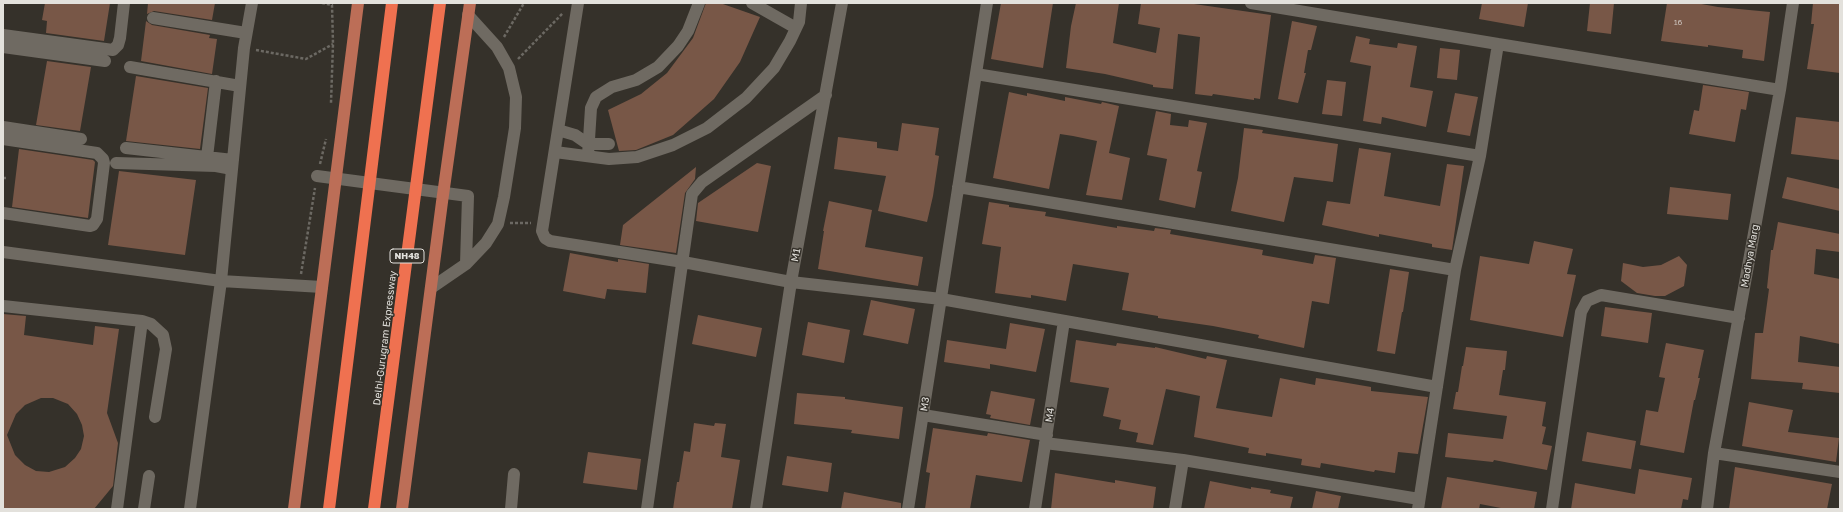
<!DOCTYPE html>
<html>
<head>
<meta charset="utf-8">
<style>
  body { margin:0 }
  #map { position:relative; width:1843px; height:512px; overflow:hidden; background:#35312a; font-family:"Golos Text",sans-serif }
  canvas { display:block }
  .frame { position:absolute; inset:0; border:4px solid #e3e1dc; pointer-events:none }
</style>
</head>
<body>
<div id="map">
<canvas width="1843" height="512"></canvas>
<div class="frame"></div>
</div>
<script>
const ctx = document.querySelector('canvas').getContext('2d');
ctx.lineJoin = 'round';
function paint(path, color) { ctx.fillStyle = color; ctx.fill(path, 'evenodd'); }
const toPath = rows => new Path2D(rows.map(r => 'M' + r).join(''));
function strokePath(path, color, width, dash) { ctx.strokeStyle = color; ctx.lineWidth = width; ctx.lineCap = dash ? 'butt' : 'round'; ctx.setLineDash(dash || []); ctx.stroke(path); }
function write(font, color, halo, rows, align = 'center') {
  ctx.font = font + ' "Golos Text",sans-serif'; ctx.lineWidth = 3; ctx.setLineDash([]); ctx.textBaseline = 'middle'; ctx.strokeStyle = halo; ctx.fillStyle = color; for (const [text, x, y, turn = 0] of rows) {
    ctx.save(); ctx.translate(x, y); ctx.rotate((+turn || 0) * Math.PI / 180); ctx.textAlign = isNaN(turn) ? turn : align; if (halo) ctx.strokeText(text, 0, 0); ctx.fillText(text, 0, 0); ctx.restore();
  }
}
paint(toPath([
  [45,3,110,3,104,41,46,33,47,21,42,20],
  [148,3,215,3,212,20,154,11,147,14],
  [706,3,720,3,760,17,740,62,714,99,673,135,636,150,619,151,608,110,641,94,667,73,693,38],
  [1001,3,1053,3,1043,68,991,59],
  [1076,3,1119,3,1113,43,1156,53,1160,28,1138,24,1141,3,1187,3,1271,15,1260,99,1254,98,1254,100,1213,94,1212,96,1195,94,1200,37,1178,34,1173,89,1153,87,1153,85,1105,74,1066,68,1071,26],
  [1482,3,1528,3,1524,27,1479,19],
  [1590,3,1614,3,1611,34,1587,31],
  [1667,3,1696,3,1718,7,1770,12,1764,61,1742,58,1743,50,1708,45,1708,47,1661,41],
  [1813,3,1840,3,1840,73,1807,69,1814,24,1811,24],
  [146,21,152,25,210,35,209,38,217,39,212,74,141,61],
  [1292,21,1317,26,1311,50,1308,50,1304,73,1306,73,1298,103,1278,99],
  [1356,36,1370,39,1369,44,1397,48,1398,43,1417,46,1410,87,1433,91,1426,127,1382,117,1381,124,1363,121,1371,66,1350,62],
  [1440,48,1460,50,1457,80,1437,78],
  [47,61,91,67,80,131,36,125],
  [136,76,208,88,200,149,126,141],
  [1327,80,1346,82,1342,116,1322,114],
  [1703,85,1749,92,1746,110,1741,109,1735,142,1689,134,1694,110,1699,111],
  [1009,92,1027,96,1027,93,1065,101,1065,97,1101,104,1102,102,1119,106,1109,153,1130,158,1122,200,1086,195,1097,141,1073,136,1060,134,1049,189,993,178],
  [1455,93,1478,97,1470,136,1447,132],
  [1156,111,1171,114,1170,125,1188,127,1189,120,1207,123,1197,171,1202,172,1195,208,1159,200,1167,159,1147,155],
  [1796,117,1840,122,1840,160,1791,154],
  [902,123,939,128,935,155,939,156,933,196,927,222,878,211,886,176,834,169,838,137,877,142,877,148,898,151],
  [1244,128,1263,130,1262,133,1338,144,1333,182,1294,177,1284,222,1231,211,1238,178],
  [1359,148,1391,153,1384,196,1440,206,1447,164,1464,166,1452,250,1432,247,1432,244,1379,234,1379,237,1322,225,1327,201,1350,204],
  [19,149,93,160,95,162,88,218,12,207],
  [757,163,771,166,758,232,696,221,698,203],
  [696,167,695,179,685,193,676,253,620,245,623,225],
  [119,171,196,180,185,255,108,245],
  [1787,177,1840,189,1840,211,1782,198],
  [1670,187,1731,194,1728,220,1667,214],
  [829,201,872,210,865,247,923,257,918,286,818,269,824,231,823,231],
  [989,202,1009,205,1009,207,1046,212,1045,216,1117,228,1117,226,1154,231,1155,228,1171,230,1170,234,1263,250,1262,255,1313,264,1315,255,1336,258,1329,304,1312,301,1304,348,1258,338,1259,335,1213,326,1158,318,1158,316,1122,310,1129,273,1073,264,1066,301,1031,295,1031,298,995,293,1001,247,982,244],
  [1778,222,1840,234,1840,252,1816,249,1814,274,1840,279,1840,344,1800,336,1798,362,1840,367,1840,393,1802,389,1803,383,1751,379,1755,333,1763,333,1769,289,1767,288,1771,250,1773,250],
  [1534,241,1573,249,1567,274,1576,275,1563,337,1470,320,1480,256,1529,264],
  [570,253,618,262,618,259,649,264,646,293,607,289,605,299,563,291],
  [1679,256,1687,265,1684,286,1665,296,1655,296,1637,293,1621,281,1623,263,1643,267,1661,265],
  [1390,269,1409,272,1403,312,1402,312,1395,354,1377,351],
  [871,300,915,309,908,344,863,335],
  [1605,307,1652,313,1648,343,1601,336],
  [3,314,26,316,24,335,93,345,95,326,119,329,107,413,118,443,113,486,94,509,3,509],
  [41,398,53,398,68,404,77,414,82,425,84,436,81,449,75,458,65,467,49,472,36,471,25,465,15,455,7,435,16,414,25,405],
  [698,315,762,328,756,357,692,344],
  [808,322,850,330,844,363,802,355],
  [1010,323,1045,329,1036,372,990,364,990,369,944,362,947,340,1006,349],
  [1076,340,1116,346,1117,343,1155,348,1155,347,1206,359,1207,356,1227,360,1216,408,1272,417,1280,378,1315,385,1316,378,1336,381,1371,387,1371,391,1428,397,1418,454,1398,452,1395,473,1375,470,1374,472,1321,463,1320,468,1301,465,1302,459,1266,453,1266,456,1248,453,1249,448,1194,437,1200,396,1166,389,1153,445,1136,442,1138,433,1119,429,1121,420,1103,416,1109,388,1070,382],
  [1666,343,1704,350,1698,378,1700,378,1695,400,1694,400,1684,453,1640,445,1646,410,1658,412,1665,378,1659,377],
  [1466,347,1507,351,1505,370,1503,370,1499,395,1546,402,1542,426,1546,427,1542,444,1552,446,1547,470,1494,460,1493,462,1445,457,1448,433,1503,439,1507,416,1453,409,1456,392,1458,392,1462,366,1463,366],
  [991,391,1035,399,1030,425,990,418,991,415,986,414],
  [797,393,845,397,845,399,903,407,899,439,851,433,852,430,794,424],
  [1749,402,1793,410,1788,432,1839,438,1836,462,1742,446],
  [694,423,714,426,715,423,726,424,721,457,740,460,732,509,673,509,677,482,679,482,684,451,690,452],
  [933,428,987,436,988,433,1030,440,1022,482,976,475,970,509,925,509,930,473,926,472],
  [1587,432,1636,441,1631,469,1582,461],
  [588,452,641,459,637,490,583,483],
  [787,456,832,463,828,492,782,485],
  [1735,467,1832,484,1827,509,1729,509],
  [1639,469,1692,478,1688,500,1683,499,1681,509,1571,509,1575,483,1635,494],
  [1055,473,1115,483,1115,480,1156,487,1153,509,1051,509],
  [1447,477,1537,492,1534,509,1506,509,1480,504,1479,509,1441,509],
  [1210,481,1251,489,1251,487,1271,490,1270,493,1293,497,1290,509,1204,509],
  [1316,491,1341,496,1338,509,1312,509],
  [844,492,901,503,901,509,841,509]
]), '#785747');
strokePath(toPath([
  [322,3,332,5,333,44,331,103],
  [504,37,524,3],
  [256,50,306,59,333,44],
  [518,59,563,13],
  [320,164,326,139],
  [3,178,8,178],
  [510,223,531,223],
  [301,274,315,188]
]), '#6c6963', 2.5, [3, 2]);
strokePath(toPath([
  [578,3,542,231,545,238,550,241,683,262,791,282,941,299,1437,387],
  [752,3,796,28],
  [1251,3,1498,44],
  [153,18,246,33],
  [3,35,113,50,118,45,120,38,124,3],
  [3,47,105,61],
  [130,67,240,86],
  [976,74,1480,156],
  [3,127,81,139],
  [558,130,575,135,588,144,609,144],
  [3,139,97,153,103,159,104,163,97,219,93,225,90,226,3,213],
  [126,148,233,160],
  [555,152,609,159,637,157,673,145,707,128,746,98,774,68,790,41,799,22,801,3],
  [588,155,591,108,596,97,612,87,636,80,658,67,678,46,688,31,699,3],
  [207,157,216,81],
  [116,163,216,166,232,169],
  [317,176,468,196,466,264],
  [958,187,1455,270],
  [3,252,221,281,322,287],
  [431,288,466,264,486,243,498,224,504,197,515,128,516,97,509,68,497,47,468,15],
  [3,306,142,321,151,324,163,335,166,349,155,417],
  [923,415,1047,435],
  [1045,443,1183,460,1419,499],
  [1714,453,1840,472],
  [117,509,142,321],
  [144,509,149,476],
  [190,509,221,281,244,48,252,3],
  [511,509,514,474],
  [647,509,692,194,702,182,826,95],
  [756,509,791,282,842,3],
  [908,509,987,3],
  [1035,509,1064,321],
  [1175,509,1183,460],
  [1418,509,1455,270,1480,156,1498,44,1780,90],
  [1552,509,1581,312,1587,301,1601,295,1739,318],
  [1707,509,1714,453,1780,90,1793,3]
]), '#6f6a62', 12);
strokePath(toPath([
  [294,509,358,3],
  [402,509,442,202,470,3]
]), '#bc6e57', 12);
strokePath(toPath([
  [329,509,392,3],
  [374,509,440,3]
]), '#ef7150', 12);
write('8px', '#c8beb7', null, [
  ["16",1678,22]
]);
for (const [x, y, w] of [
  [407,256,34]
]) { const box = new Path2D(); box.roundRect(x - w / 2, y - 7, w, 14, 3); ctx.fillStyle = '#35312a'; ctx.fill(box); strokePath(box, '#e3e1dc', 1); }
write('bold 9px', '#e3e1dc', null, [
  ["NH48",407,256]
]);
write('10px', '#e3e1dc', '#35312a', [
  ["M1",796,255,-79],
  ["Madhya Marg",1750,256,-80],
  ["Delhi-Gurugram Expressway",385,338,-83],
  ["M3",925,404,-81],
  ["M4",1050,415,-81]
]);
</script>
</body>
</html>
